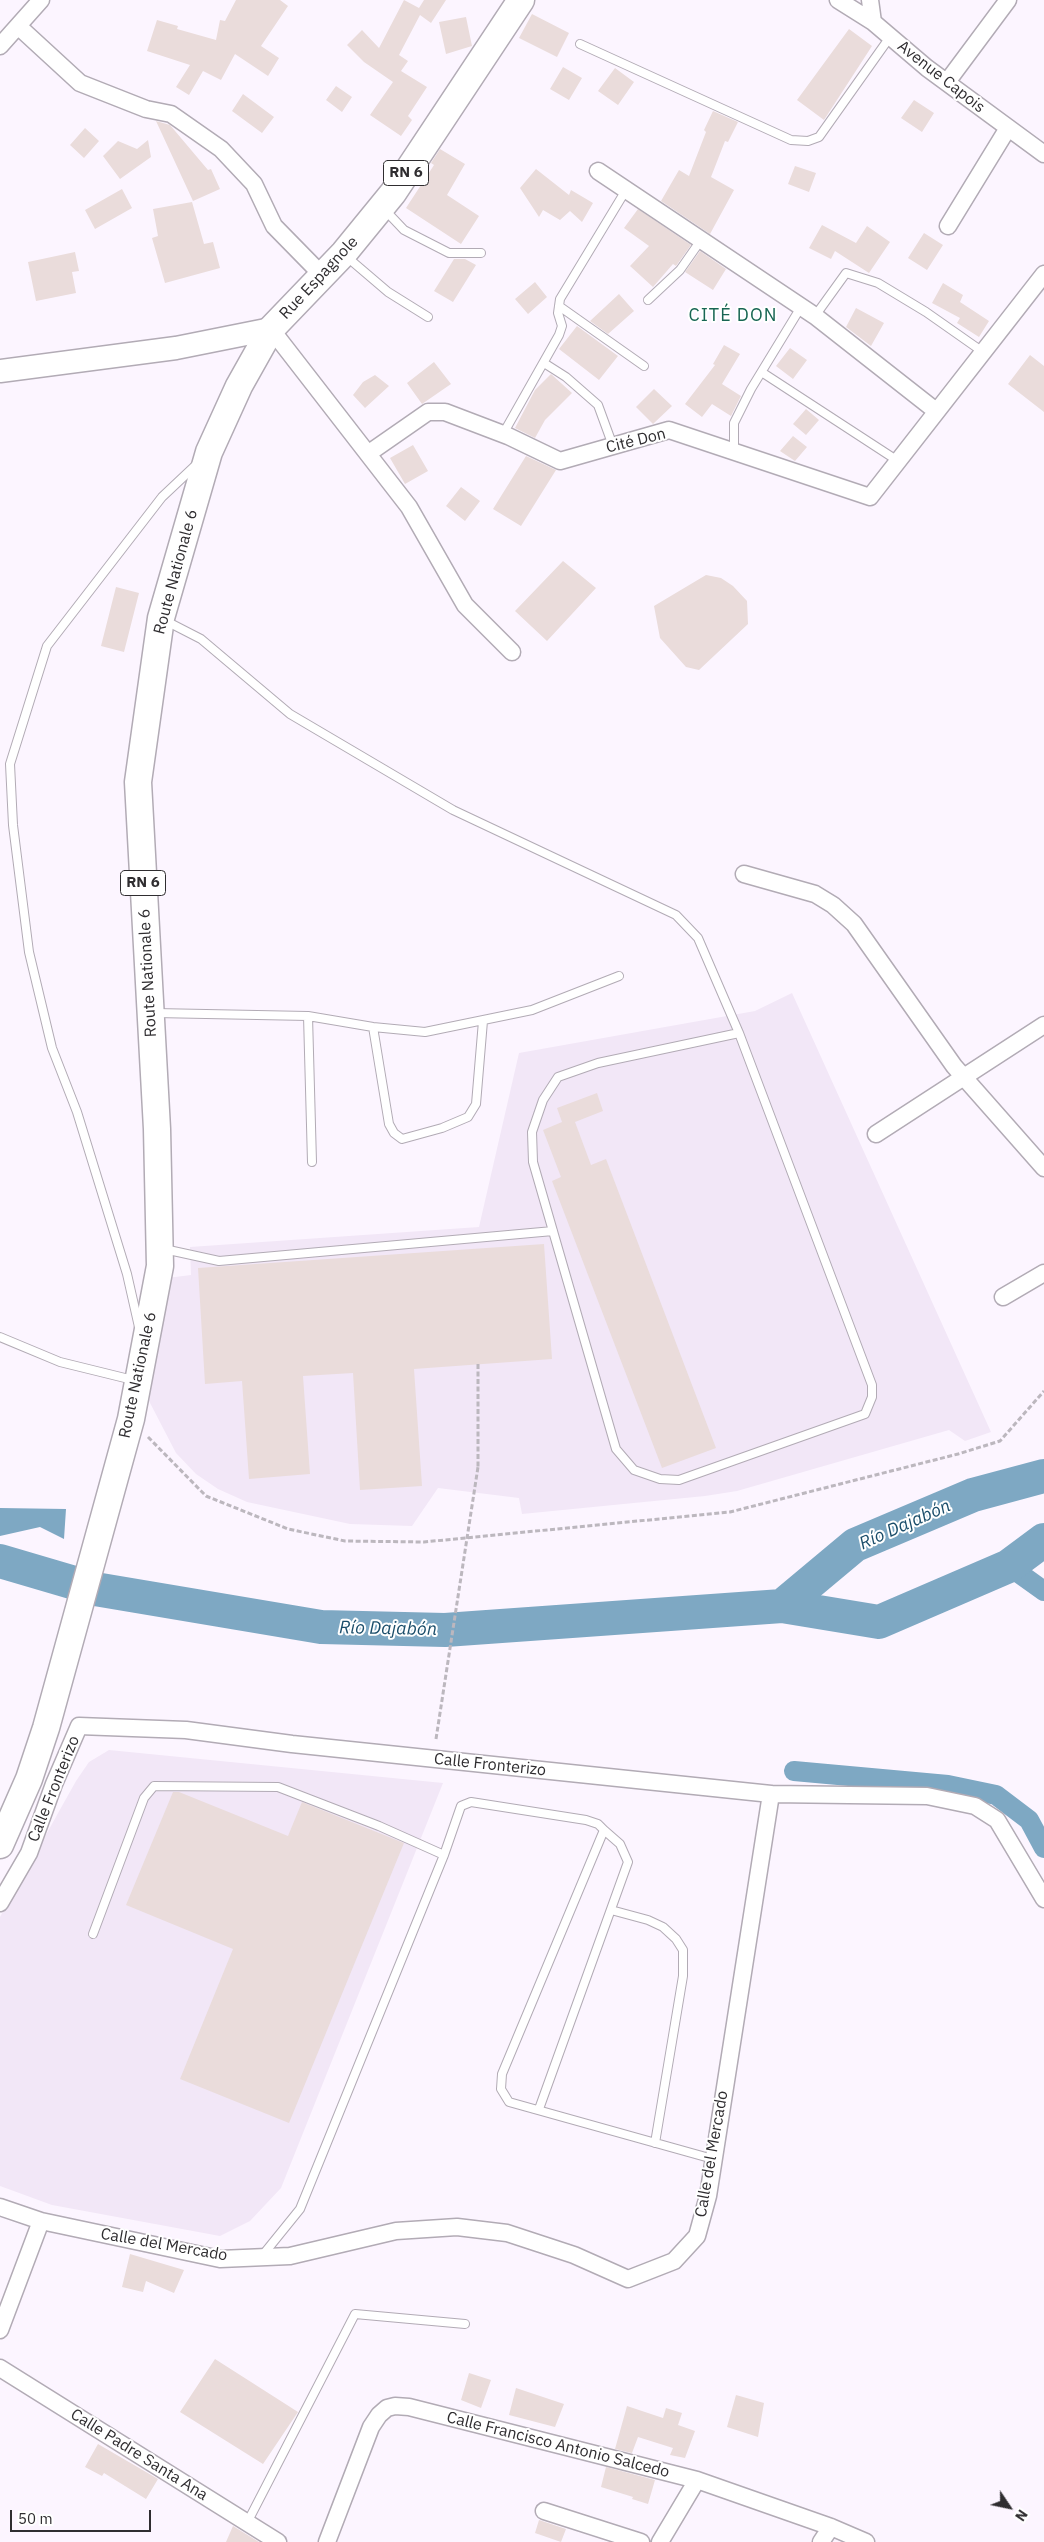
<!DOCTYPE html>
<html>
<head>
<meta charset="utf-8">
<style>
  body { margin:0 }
  #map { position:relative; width:1044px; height:2542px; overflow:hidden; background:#fcf5ff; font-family:"IBM Plex Sans",sans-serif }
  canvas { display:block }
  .north { position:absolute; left:984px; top:2482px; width:50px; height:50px; -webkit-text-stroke:4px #fff; paint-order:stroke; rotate:124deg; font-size:14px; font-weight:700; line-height:20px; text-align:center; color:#2f2d30 }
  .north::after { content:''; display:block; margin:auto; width:18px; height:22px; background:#2f2d30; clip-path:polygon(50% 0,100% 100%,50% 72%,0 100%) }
  .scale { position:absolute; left:10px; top:2510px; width:141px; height:22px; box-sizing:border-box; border:2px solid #2f2d30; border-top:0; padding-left:6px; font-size:15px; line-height:18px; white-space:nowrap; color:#2f2d30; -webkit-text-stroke:4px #fff; paint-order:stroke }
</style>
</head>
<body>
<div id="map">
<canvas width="1044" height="2542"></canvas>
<div class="north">N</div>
<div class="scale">50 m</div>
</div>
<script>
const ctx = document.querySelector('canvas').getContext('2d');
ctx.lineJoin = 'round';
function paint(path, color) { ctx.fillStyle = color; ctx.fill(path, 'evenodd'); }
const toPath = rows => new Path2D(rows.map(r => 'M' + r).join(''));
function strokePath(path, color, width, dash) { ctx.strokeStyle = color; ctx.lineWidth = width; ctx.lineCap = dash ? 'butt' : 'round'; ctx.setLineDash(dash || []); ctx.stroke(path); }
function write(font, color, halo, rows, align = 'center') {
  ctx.font = font + ' "IBM Plex Sans",sans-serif'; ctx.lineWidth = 4; ctx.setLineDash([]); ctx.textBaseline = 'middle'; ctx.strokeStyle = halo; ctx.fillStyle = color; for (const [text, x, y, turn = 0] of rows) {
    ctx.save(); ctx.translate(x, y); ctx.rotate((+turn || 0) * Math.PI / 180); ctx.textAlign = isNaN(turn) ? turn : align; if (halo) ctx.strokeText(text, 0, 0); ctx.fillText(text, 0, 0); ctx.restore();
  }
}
paint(toPath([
  [792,993,991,1432,965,1441,949,1430,737,1491,705,1496,522,1514,519,1498,438,1488,412,1526,350,1524,247,1502,218,1489,196,1474,176,1453,149,1401,167,1278,191,1275,190,1247,479,1227,519,1053,755,1011],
  [109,1750,443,1783,281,2188,250,2221,220,2236,52,2205,0,2186,0,1917,76,1781,89,1762]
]), '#f2e7f7');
paint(toPath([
  [0,1508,66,1509,64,1539,40,1527,0,1536]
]), '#7ea8c3');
strokePath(toPath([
  [1009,1566,1044,1591],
  [794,1771,948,1785,996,1795,1029,1820,1044,1848]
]), '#7ea8c3', 20);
strokePath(toPath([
  [0,1561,95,1589,321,1627,445,1630,782,1606,879,1622,1009,1566,1044,1540],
  [782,1606,855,1545,973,1495,1044,1476]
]), '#7ea8c3', 34);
paint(toPath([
  [236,0,280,0,288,6,261,46,279,58,268,76,235,54,221,80,203,71,189,95,176,87,190,65,147,51,157,20,178,26,177,29,216,40,220,20,225,21],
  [404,0,419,8,424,0,446,0,431,23,420,15,399,55,408,61,401,71,427,87,408,116,412,120,401,136,370,115,393,82,364,62,347,45,362,30,379,48],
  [532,14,569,33,557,57,519,38],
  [466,17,472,46,446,54,439,22],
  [849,29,872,46,824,120,797,100],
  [563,67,582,78,569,100,550,89],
  [615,68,634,82,618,105,598,91],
  [336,86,352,97,342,112,326,100],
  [243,94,274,117,262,133,232,111],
  [914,100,934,113,922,132,901,118],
  [713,111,738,122,728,142,725,141,711,177,734,190,710,234,661,201,679,170,689,176,706,132,704,130],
  [156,121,170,125,208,170,211,169,220,189,193,201],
  [85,128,99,141,84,158,70,145],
  [148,140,151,157,120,179,103,156,118,141,137,149],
  [440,149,465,164,447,195,479,216,461,244,406,208,434,165,431,163],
  [795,166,816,173,809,192,788,184],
  [536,169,569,195,571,190,593,203,582,222,570,211,560,220,543,210,539,217,520,188],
  [122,189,132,208,95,229,85,210],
  [192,202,204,244,213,242,220,268,165,283,152,238,158,236,153,209],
  [638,209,691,245,676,266,673,264,653,287,630,266,649,246,624,228],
  [822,225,856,243,867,226,890,242,869,273,835,251,831,259,809,248],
  [924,233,943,245,927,270,908,258],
  [700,251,726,269,713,290,685,272],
  [75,252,79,271,72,272,76,293,36,301,28,262],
  [454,259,465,259,476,265,453,302,434,291],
  [535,282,547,297,528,314,515,299],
  [943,283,963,295,960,302,989,321,979,337,957,323,960,318,932,303],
  [619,294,634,311,608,334,590,321],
  [856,308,884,323,871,346,846,327],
  [577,326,618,356,599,380,559,349],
  [724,345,740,354,722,384,741,396,731,416,712,404,702,417,685,404,715,365,713,364],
  [790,348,807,360,793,379,776,366],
  [1030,355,1044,366,1044,412,1008,384],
  [434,362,451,384,422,404,407,383],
  [551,374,572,393,545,420,535,438,515,428,535,390],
  [375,375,389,386,365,408,353,395,363,382],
  [654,389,672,406,653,424,636,407],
  [806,409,819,420,806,435,793,424],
  [793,436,807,447,795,461,780,451],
  [413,445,428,471,405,484,390,458],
  [526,456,556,470,521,526,493,509],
  [461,487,480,501,465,521,446,506],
  [563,561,596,588,547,641,515,611],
  [706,575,721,578,733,586,747,601,748,624,699,670,686,667,660,638,654,606],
  [116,587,139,593,124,652,101,646],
  [597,1093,603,1111,575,1122,591,1165,606,1159,716,1448,662,1468,552,1181,561,1177,543,1130,562,1122,557,1108],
  [544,1244,552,1359,414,1369,422,1486,360,1490,353,1373,303,1376,310,1474,249,1479,242,1381,205,1384,198,1268],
  [173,1792,179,1792,288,1836,302,1802,404,1843,289,2123,180,2079,233,1949,126,1905],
  [130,2254,184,2270,174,2293,146,2281,143,2292,122,2287],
  [215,2359,298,2412,263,2464,180,2412],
  [469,2373,491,2380,481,2408,461,2400],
  [516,2388,564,2404,555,2427,509,2415],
  [736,2395,764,2403,758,2437,727,2427],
  [627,2406,663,2418,666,2408,682,2413,678,2425,695,2431,685,2458,670,2455,673,2448,638,2437,632,2453,615,2449],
  [98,2444,158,2479,146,2499,104,2473,102,2476,85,2467],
  [606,2467,655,2480,648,2504,632,2499,633,2497,601,2487],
  [539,2520,566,2529,561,2542,535,2533],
  [233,2526,259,2542,226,2542]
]), '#eadcdb');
const lane = toPath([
  [580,44,791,140,808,141,819,137,890,37],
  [385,210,404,230,449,253,481,253],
  [347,257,388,292,428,317],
  [648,300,680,270,701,240],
  [559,306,644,366],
  [815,316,846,273,878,283,926,312,983,352],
  [544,363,566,377,598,405,613,446],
  [763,373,898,461],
  [503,434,559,335,562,326,558,313,560,299,626,190],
  [734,452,734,423,751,389,801,307],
  [164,620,201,639,290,714,453,810,676,915,698,938,739,1033,872,1385,872,1397,865,1414,679,1480,660,1479,634,1470,616,1449,533,1162,532,1132,543,1100,558,1077,598,1063,739,1033],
  [155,1013,308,1016,373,1027,425,1032,532,1010,619,976],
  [308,1016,312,1162],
  [373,1027,389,1124,394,1133,402,1139,442,1128,468,1117,476,1104,483,1021],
  [164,1249,219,1261,553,1231],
  [139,1327,127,1274,77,1112,52,1048,29,952,13,825,10,764,47,646,162,497,197,464],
  [0,1337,60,1362,133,1380],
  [611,1910,648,1920,663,1927,676,1939,683,1950,683,1976,655,2143],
  [93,1934,144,1798,154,1786,278,1787,379,1826,444,1855],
  [539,2109,628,1862,620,1844,604,1830],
  [262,2256,300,2209,444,1855,461,1806,471,1802,586,1820,598,1824,604,1830,502,2074,501,2089,509,2102,713,2159],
  [247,2523,355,2314,465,2324]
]);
const street = toPath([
  [838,0,873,22,927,68,1044,154],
  [870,0,873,22],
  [18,26,80,83,146,109,171,114,221,149,254,184,274,226,323,276],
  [0,46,41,0],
  [947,82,1008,0],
  [598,171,815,316,936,411],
  [948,226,1008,128],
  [271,329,409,507,465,605,512,652],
  [369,453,428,412,445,412,508,436,560,461,669,430,870,497,1044,274],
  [744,874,815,894,833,905,854,924,954,1066,1044,1168],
  [876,1134,1044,1025],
  [1003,1297,1044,1273],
  [0,1903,29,1853,54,1784,79,1726,186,1730,292,1744,771,1794,927,1796,975,1806,997,1820,1044,1899],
  [0,2207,41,2221,220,2259,290,2256,396,2231,457,2227,507,2233,574,2255,628,2279,674,2261,697,2236,708,2196,771,1794],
  [0,2330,41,2221],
  [0,2368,278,2542],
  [544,2511,641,2542],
  [327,2542,371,2427,379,2415,387,2408,395,2406,409,2407,697,2480,831,2527,866,2542],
  [660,2542,697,2480],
  [821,2542,831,2527]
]);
const secondary = toPath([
  [0,371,176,348,271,329]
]);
const primary = toPath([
  [0,1845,29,1779,46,1728,131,1419,160,1266,157,1129,138,782,161,618,209,452,239,386,271,329,344,253,393,193,521,0]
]);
strokePath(lane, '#b2abb5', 10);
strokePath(street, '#b2abb5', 19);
strokePath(secondary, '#b2abb5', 25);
strokePath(primary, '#b2abb5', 29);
strokePath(toPath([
  [478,1364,478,1467],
  [148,1437,206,1496,288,1529,345,1541,424,1542,730,1512,958,1454,1000,1441,1044,1391]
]), '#bcb7be', 3, [5, 2.5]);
strokePath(lane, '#fff', 8);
strokePath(street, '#fff', 16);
strokePath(secondary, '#fff', 22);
strokePath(primary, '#fff', 26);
strokePath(toPath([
  [436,1739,478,1467]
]), '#bcb7be', 3, [5, 2.5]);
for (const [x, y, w] of [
  [406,173,45],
  [143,883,45]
]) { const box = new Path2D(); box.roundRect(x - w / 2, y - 12.5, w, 25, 4); ctx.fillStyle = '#fff'; ctx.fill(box); strokePath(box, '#2f2d30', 1); }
write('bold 15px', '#2f2d30', null, [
  ["RN 6",406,173],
  ["RN 6",143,883]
]);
write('16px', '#2f2d30', '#fff', [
  ["Avenue Capois",941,77,38],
  ["Rue Espagnole",319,278,-47],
  ["Cité Don",636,441,-14],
  ["Route Nationale 6",176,572,-75],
  ["Route Nationale 6",148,973,-93],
  ["Route Nationale 6",138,1375,-78],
  ["Calle Fronterizo",490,1765,6],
  ["Calle Fronterizo",54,1789,-68],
  ["Calle del Mercado",712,2154,-80],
  ["Calle del Mercado",164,2245,10],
  ["Calle Francisco Antonio Salcedo",558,2445,14],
  ["Calle Padre Santa Ana",139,2455,32]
]);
ctx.letterSpacing = '1px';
write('18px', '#186653', '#fff', [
  ["CITÉ DON",733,316]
]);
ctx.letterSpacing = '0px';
write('italic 18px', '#1a4d6a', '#fff', [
  ["Río Dajabón",905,1525,-24],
  ["Río Dajabón",388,1629,1]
]);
</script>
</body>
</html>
